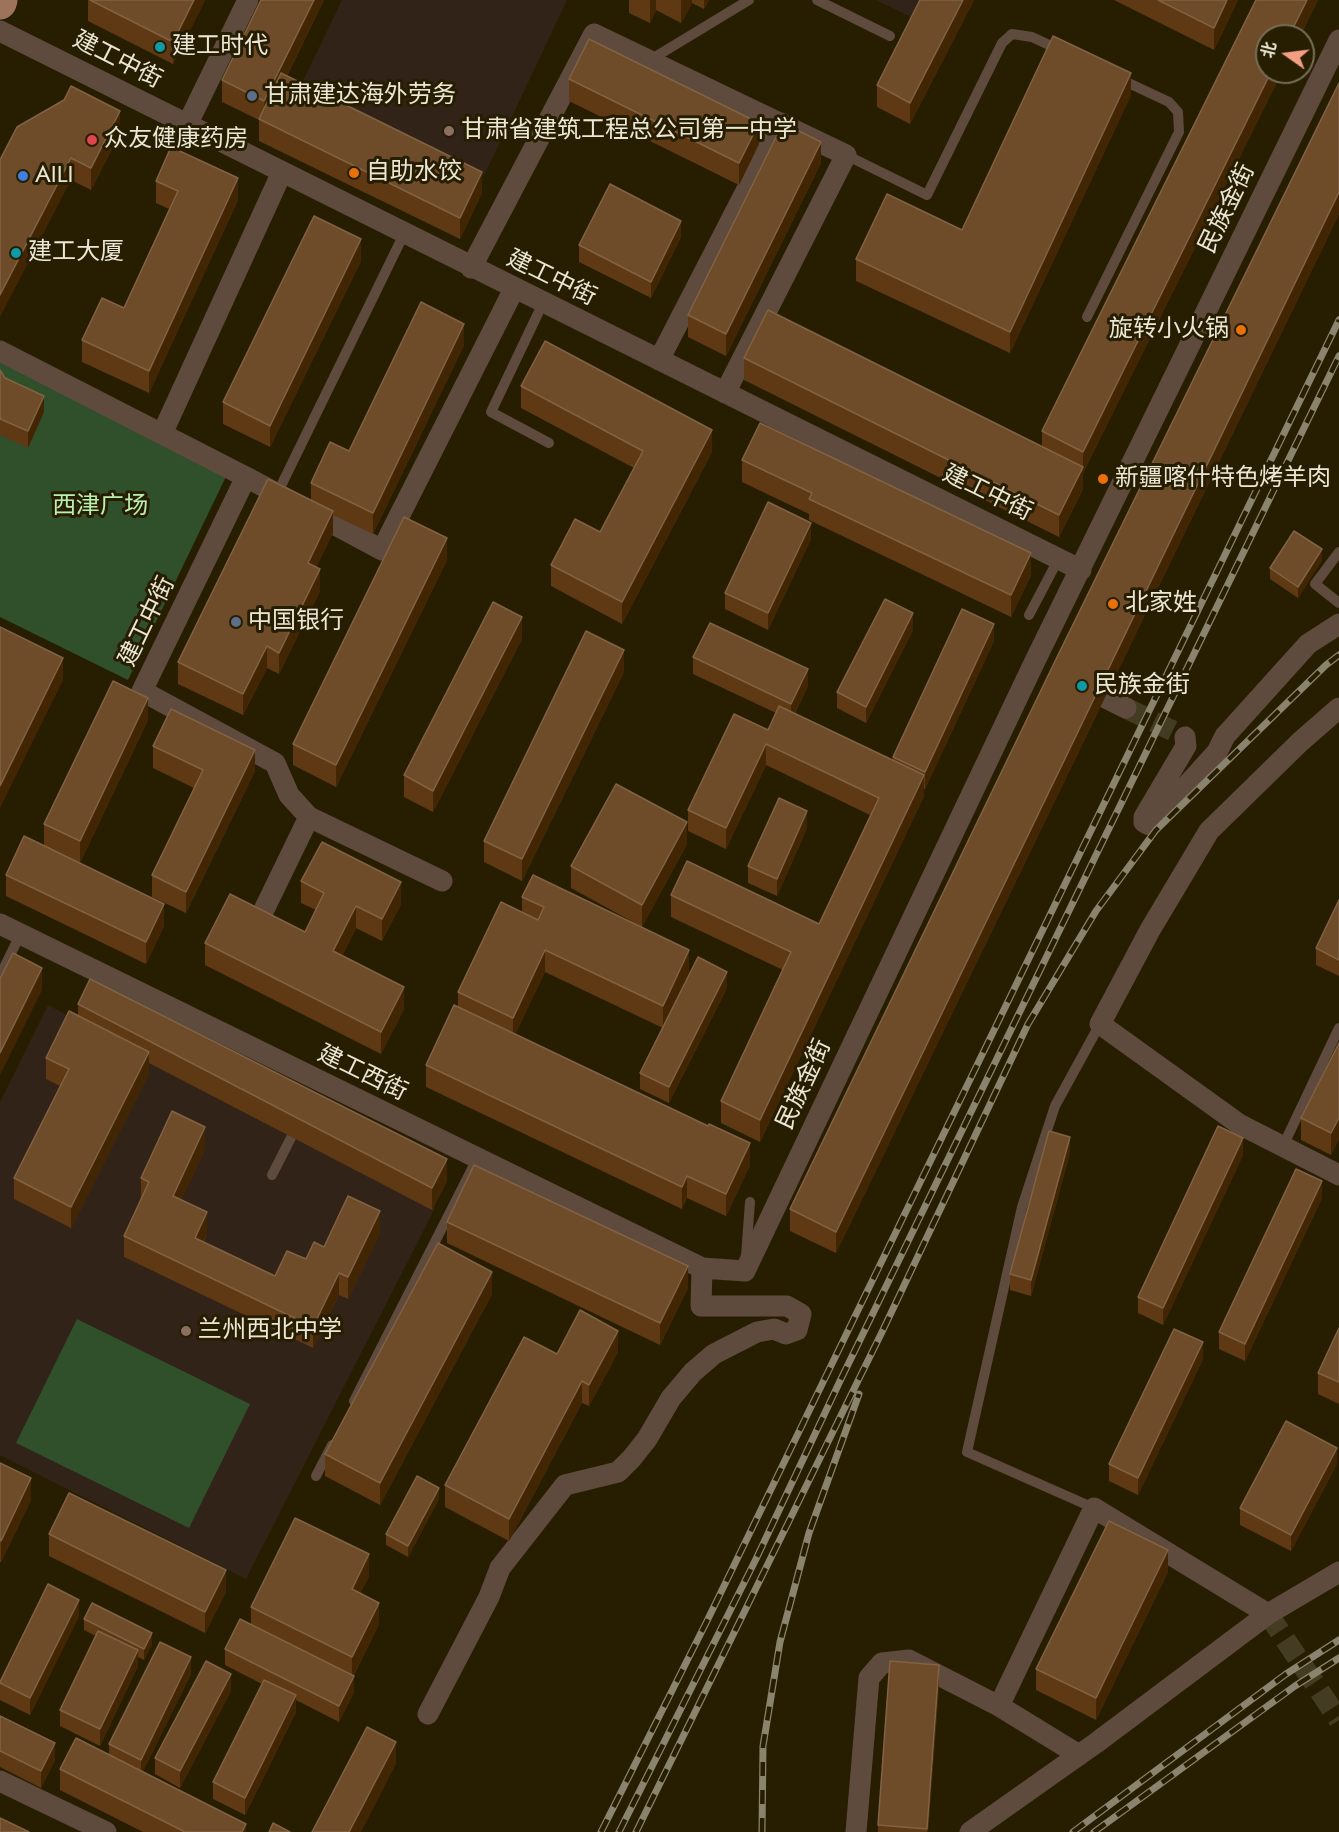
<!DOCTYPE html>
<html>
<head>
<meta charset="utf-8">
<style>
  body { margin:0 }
  #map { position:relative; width:1339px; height:1832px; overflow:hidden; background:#271e02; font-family:Jost,"Noto Sans SC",sans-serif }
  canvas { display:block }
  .north { position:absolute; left:1255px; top:24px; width:60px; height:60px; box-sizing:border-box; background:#271e02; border:2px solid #756e56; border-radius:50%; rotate:284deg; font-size:16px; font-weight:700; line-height:24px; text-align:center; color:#ebe6d5 }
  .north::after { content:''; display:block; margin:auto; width:21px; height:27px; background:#f39f83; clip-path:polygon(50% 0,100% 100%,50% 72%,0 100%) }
</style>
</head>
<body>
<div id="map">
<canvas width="1339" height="1832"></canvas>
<div class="north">北</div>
</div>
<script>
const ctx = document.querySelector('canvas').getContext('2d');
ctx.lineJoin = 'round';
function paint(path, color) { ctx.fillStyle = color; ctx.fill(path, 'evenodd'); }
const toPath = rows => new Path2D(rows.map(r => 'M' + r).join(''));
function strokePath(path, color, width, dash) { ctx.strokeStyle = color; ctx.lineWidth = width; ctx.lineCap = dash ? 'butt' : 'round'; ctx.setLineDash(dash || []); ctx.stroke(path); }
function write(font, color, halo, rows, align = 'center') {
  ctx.font = font + ' Jost,"Noto Sans SC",sans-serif'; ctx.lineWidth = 6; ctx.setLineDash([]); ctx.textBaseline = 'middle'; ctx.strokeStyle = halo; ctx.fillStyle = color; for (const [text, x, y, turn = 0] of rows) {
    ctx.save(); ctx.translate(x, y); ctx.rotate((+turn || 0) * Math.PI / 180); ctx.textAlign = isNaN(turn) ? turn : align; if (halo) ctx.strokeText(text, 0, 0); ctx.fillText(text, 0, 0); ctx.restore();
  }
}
paint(toPath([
  [342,0,567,0,484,176,300,87],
  [876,0,930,0,919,21],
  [48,1005,435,1208,246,1579,0,1455,0,1102]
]), '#312317');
paint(toPath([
  [0,347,234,460,128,680,0,617],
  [77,1319,250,1404,189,1528,16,1443]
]), '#304f2b');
strokePath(toPath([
  [1126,708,1185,737],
  [1268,1614,1339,1720]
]), '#443c22', 21, [21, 10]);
strokePath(toPath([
  [817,0,890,36],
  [650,60,749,0],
  [846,155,927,195,1002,43,1012,34,1032,37,1060,50],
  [543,303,491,412,549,443],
  [1087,317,1179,132,1178,112,1169,102,1120,79],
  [277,494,404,234],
  [1339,552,1315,584,1339,603],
  [1029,615,1059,558],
  [0,976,20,935],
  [1283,1146,1339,1028],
  [272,1175,298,1124],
  [746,1256,750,1202],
  [354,1401,473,1167],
  [316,1476,332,1445],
  [1094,1508,967,1452,1022,1207,1055,1106,1100,1024]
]), '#5f4a3e', 10);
strokePath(toPath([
  [0,31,1081,570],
  [187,125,248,0],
  [471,268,594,34,846,155,725,393],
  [0,351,246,477],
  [659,360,781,123],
  [162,434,282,172],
  [1106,698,1126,708],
  [1339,708,1300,742,1209,831,1150,930,1100,1024,1239,1124,1339,1175],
  [1185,737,1186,746,1144,817,1144,822,1147,824,1151,825,1217,752,1225,736,1308,644,1339,624],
  [442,881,309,817,289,795,275,763,142,691,246,477,382,550,514,289],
  [259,920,309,817],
  [0,924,702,1268,745,1271,1034,663,1339,40],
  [999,1706,1079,1755],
  [428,1714,489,1597,500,1568,565,1485,618,1472,632,1458,647,1439,671,1398,693,1372,714,1354,757,1332,774,1329,786,1334,797,1330,801,1314,787,1306,701,1306,702,1268],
  [0,1781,106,1832],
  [856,1832,869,1678,882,1663,909,1660,999,1706,1094,1508,1268,1614,1339,1572],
  [970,1832,1096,1743,1268,1614]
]), '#5f4a3e', 21);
strokePath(toPath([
  [0,3,1,0]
]), '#9e735b', 33);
const rail = toPath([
  [601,1832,706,1623,1339,320],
  [619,1832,756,1559,840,1381,1339,356],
  [636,1832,882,1332,1028,1024,1096,911,1156,830,1326,665,1339,655],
  [762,1832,763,1746,780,1642,809,1533,859,1394],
  [1073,1832,1286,1674,1339,1640],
  [1094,1832,1295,1686,1339,1658]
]);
strokePath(rail, '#8a836d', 7);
strokePath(rail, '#271e02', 4.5, [14]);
paint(toPath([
  [88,0,205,0,173,64,88,21],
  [324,0,287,76,482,193,460,239,259,141,259,120,222,102,222,80],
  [629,0,709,0,704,9,692,3,681,23,656,10,650,23,629,13],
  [920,0,974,0,910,124,877,107,877,85],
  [1114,0,1238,0,1214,50],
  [1256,0,1318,0,1300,36,1267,36,1267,72,1282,72,1083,473,1083,489,1059,537,744,380,744,358,768,310,1042,447,1042,431],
  [569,79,759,144,739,185,569,101],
  [1339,83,1339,214,836,1253,790,1231,790,1209],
  [1131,95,1010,353,856,281,856,259,962,230],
  [120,133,91,190,71,180,0,160],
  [821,163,726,356,688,337,688,315],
  [156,181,238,200,149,393,82,362,82,340,124,308,169,209,156,203],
  [681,237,651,298,579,262,579,245],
  [361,261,270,447,223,424,223,402],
  [464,345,373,534,333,515,333,533,316,567,320,591,279,674,267,668,243,715,178,684,178,662,311,500,311,483,349,451],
  [0,370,5,378,44,412,28,448,0,435],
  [521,386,712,452,622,624,551,586,551,565,600,532,634,468,521,408],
  [742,460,1031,575,1011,617,809,520,809,514,742,482],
  [811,539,768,630,725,609,725,593],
  [447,560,336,787,293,765,293,744],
  [1322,560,1298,598,1270,579,1270,568],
  [913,630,866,723,837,708,837,692],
  [522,639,433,812,404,797,404,775],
  [994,641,925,789,924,789,924,796,760,1142,721,1123,721,1101,783,970,671,917,671,895,819,924,870,815,766,765,726,849,688,831,688,810,768,730,776,713,693,674,693,657,808,686,795,713,893,760,893,757],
  [624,672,522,881,484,862,484,841],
  [148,720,80,863,44,846,44,824],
  [153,746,255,771,186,913,152,897,152,875,194,788,153,768],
  [807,828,777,896,748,883,748,866],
  [687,844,642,927,571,888,571,866],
  [6,875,164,926,146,964,6,896],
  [301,881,401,904,382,941,356,928,342,956,404,1009,381,1054,205,965,205,943,305,932,316,910,301,903],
  [522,897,689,972,663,1028,545,972,515,1034,750,1165,726,1216,687,1198,682,1209,426,1087,426,1065,458,1007,458,992,522,913],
  [1339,900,1339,976,1316,965,1316,948],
  [727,988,669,1103,640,1089,640,1073],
  [78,1004,447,1181,432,1210,149,1063,149,1073,71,1228,14,1199,14,1178,60,1086,46,1079,46,1058,78,1016],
  [1339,1043,1339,1139,1331,1155,1301,1140,1301,1118],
  [205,1149,181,1200,207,1234,204,1242,275,1276,306,1259,324,1247,380,1233,348,1299,339,1295,313,1348,124,1257,124,1236,141,1200,141,1178],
  [1070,1153,1031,1296,1010,1290,1010,1274],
  [1243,1155,1163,1325,1138,1313,1138,1297],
  [1322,1198,1245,1361,1219,1349,1219,1332],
  [447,1222,688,1288,660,1345,447,1243],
  [492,1294,380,1505,325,1476,325,1454],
  [1339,1328,1339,1404,1318,1394,1318,1373],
  [618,1352,589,1406,582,1403,509,1541,445,1507,445,1485,557,1354],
  [1203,1359,1138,1495,1109,1481,1109,1464],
  [0,1463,31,1500,1,1562,0,1562],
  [1337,1464,1291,1551,1240,1525,1240,1508],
  [439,1499,408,1557,386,1545,386,1534],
  [49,1534,226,1592,205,1633,49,1556],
  [1168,1572,1096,1720,1036,1690,1036,1669],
  [369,1576,360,1593,379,1624,354,1675,354,1692,339,1722,296,1700,296,1712,245,1815,213,1799,213,1782,262,1684,225,1665,225,1649,251,1624,251,1607],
  [79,1616,30,1715,0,1700,0,1682],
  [84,1619,152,1644,144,1660,138,1657,138,1666,100,1746,60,1726,60,1710,96,1636,84,1630],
  [191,1674,143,1771,246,1832,143,1832,60,1790,60,1769,109,1754,109,1744],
  [939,1686,928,1832,878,1832,878,1825],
  [231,1691,180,1788,155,1774,155,1758],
  [0,1716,55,1760,41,1788,0,1767]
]), '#5f3814');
paint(toPath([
  [194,0,205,0,173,64,173,42],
  [314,0,324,0,264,122,264,101],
  [650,0,656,0,656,10,650,23],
  [681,0,692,0,692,3,681,23],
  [704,0,709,0,704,9],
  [963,0,974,0,910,124,910,103],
  [1227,0,1238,0,1214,50,1214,28],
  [1307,0,1318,0,1300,36,1289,36],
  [1271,72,1282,72,1083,473,1083,489,1059,537,1059,515,1083,468,1083,452],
  [1131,73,1131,95,1010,353,1010,332],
  [120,111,120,133,91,190,91,168],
  [759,123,759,144,739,185,739,163],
  [821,142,821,163,726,356,726,334],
  [71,158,71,180,0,317,0,295],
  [482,172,482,193,460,239,460,218],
  [238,178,238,200,149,393,149,371],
  [1339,192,1339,214,836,1253,836,1232],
  [681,221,681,237,651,298,651,282],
  [361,239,361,261,270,447,270,426],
  [464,324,464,345,373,534,373,513],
  [44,396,44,412,28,448,28,431],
  [712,430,712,452,622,624,622,602],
  [333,511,333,533,308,584,308,563],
  [811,523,811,539,768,630,768,613],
  [447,538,447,560,336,787,336,765],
  [1322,549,1322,560,1298,598,1298,587],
  [1031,553,1031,575,1011,617,1011,595],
  [320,569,320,591,279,674,279,653],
  [913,613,913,630,866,723,866,707],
  [522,617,522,639,433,812,433,791],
  [994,624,994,641,925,789,925,772],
  [267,646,267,668,243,715,243,694],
  [624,650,624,672,522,881,522,859],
  [63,658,63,680,0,808,0,786],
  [808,669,808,686,791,720,791,704],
  [148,698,148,720,80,863,80,841],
  [766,744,766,765,726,849,726,828],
  [255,750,255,771,186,913,186,892],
  [924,775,924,796,760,1142,760,1120],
  [807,811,807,828,777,896,777,879],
  [687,822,687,844,642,927,642,905],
  [401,882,401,904,382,941,382,919],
  [164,904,164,926,146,964,146,942],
  [356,906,356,928,333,973,333,951],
  [545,950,545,972,513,1040,513,1018],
  [689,950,689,972,663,1028,663,1006],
  [42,968,42,990,0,1075,0,1053],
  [727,972,727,988,669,1103,669,1087],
  [404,987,404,1009,381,1054,381,1032],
  [149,1052,149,1073,71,1228,71,1207],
  [1339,1118,1339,1139,1331,1155,1331,1133],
  [205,1127,205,1149,173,1217,173,1196],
  [1070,1137,1070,1153,1031,1296,1031,1280],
  [1243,1138,1243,1155,1163,1325,1163,1308],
  [750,1143,750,1165,726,1216,726,1194],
  [447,1159,447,1181,432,1210,432,1188],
  [687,1176,687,1198,682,1209,682,1187],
  [1322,1181,1322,1198,1245,1361,1245,1344],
  [380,1211,380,1233,348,1299,348,1277],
  [207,1212,207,1234,195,1259,195,1238],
  [688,1266,688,1288,660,1345,660,1323],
  [492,1272,492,1294,380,1505,380,1483],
  [339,1273,339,1295,313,1348,313,1327],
  [618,1331,618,1352,589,1406,589,1385],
  [1203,1342,1203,1359,1138,1495,1138,1478],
  [582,1381,582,1403,509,1541,509,1519],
  [1337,1448,1337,1464,1291,1551,1291,1535],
  [31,1478,31,1500,1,1562,1,1541],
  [439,1488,439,1499,408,1557,408,1546],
  [1168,1550,1168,1572,1096,1720,1096,1698],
  [369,1554,369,1576,352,1611,352,1589],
  [226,1570,226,1592,205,1633,205,1612],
  [79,1600,79,1616,30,1715,30,1698],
  [379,1603,379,1624,352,1678,352,1657],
  [152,1633,152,1644,144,1660,144,1649],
  [138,1650,138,1666,100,1746,100,1729],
  [191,1657,191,1674,141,1776,141,1760],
  [939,1665,939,1686,928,1832,927,1832],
  [231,1674,231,1691,180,1788,180,1771],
  [354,1676,354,1692,339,1722,339,1706],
  [296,1695,296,1712,245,1815,245,1798],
  [396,1742,396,1764,361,1832,349,1832],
  [55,1743,55,1760,41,1788,41,1771],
  [246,1824,246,1832,242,1832]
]), '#422604');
const building = toPath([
  [90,0,194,0,173,42,90,0],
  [261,0,314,0,264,101,222,80,261,0],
  [920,0,963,0,910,103,877,85,920,0],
  [1158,0,1227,0,1214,28,1158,0],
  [1256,0,1307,0,1289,36,1267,36,1267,72,1271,72,1083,452,1042,431,1256,0],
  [1053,36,1131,73,1010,332,856,259,887,194,962,230,1053,36],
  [589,39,759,123,739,163,569,79,589,39],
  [281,73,482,172,460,218,259,119,281,73],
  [1339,83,1339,192,836,1232,790,1209,1059,653,1339,83],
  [71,86,120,111,91,168,71,158,0,295,0,160,17,127,64,100,71,86],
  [783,123,821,142,726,334,688,315,783,123],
  [171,147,238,178,149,371,82,340,102,298,124,308,178,191,156,181,171,147],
  [610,184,681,221,651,282,579,245,610,184],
  [314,216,361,239,270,426,223,402,314,216],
  [421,302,464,324,373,513,311,483,330,442,349,451,421,302],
  [768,310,1083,467,1059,515,744,358,768,310],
  [545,341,712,430,622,602,551,565,575,519,600,532,643,451,521,386,545,341],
  [0,370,5,378,44,396,28,431,0,419,0,370],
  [760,423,1031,553,1011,595,809,499,812,493,742,460,760,423],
  [268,479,333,511,308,563,320,569,279,653,267,646,243,694,178,662,268,479],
  [768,502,811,523,768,613,725,593,768,502],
  [404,517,447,538,336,765,293,744,404,517],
  [1294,531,1322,549,1298,587,1270,568,1294,531],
  [885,599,913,613,866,707,837,692,885,599],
  [493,602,522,617,433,791,404,775,493,602],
  [962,609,994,624,925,772,893,757,962,609],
  [710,623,808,669,791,704,693,657,710,623],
  [0,627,63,658,0,786,0,627],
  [586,631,624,650,522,859,484,841,586,631],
  [113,681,148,698,80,841,44,824,113,681],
  [779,706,924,775,760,1120,721,1101,791,952,671,895,687,861,819,924,879,798,766,744,726,828,688,810,734,714,768,730,779,706],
  [171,709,255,750,186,892,152,875,203,770,153,746,171,709],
  [616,784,687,822,642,905,571,866,616,784],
  [779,798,807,811,777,879,748,866,779,798],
  [24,836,164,904,146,942,6,875,24,836],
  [322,842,401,882,382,919,356,906,333,951,404,987,381,1032,205,943,230,894,305,932,324,893,301,881,322,842],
  [533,875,689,950,663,1006,545,950,513,1018,458,992,501,902,538,920,544,907,522,897,533,875],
  [1339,900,1339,960,1316,948,1339,900],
  [13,953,42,968,0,1053,0,979,13,953],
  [698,957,727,972,669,1087,640,1073,698,957],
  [90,979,447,1159,432,1188,78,1004,90,979],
  [454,1005,708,1126,709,1124,750,1143,726,1194,687,1176,682,1187,426,1065,454,1005],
  [69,1011,149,1052,71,1207,14,1178,69,1069,46,1058,69,1011],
  [1339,1043,1339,1118,1331,1133,1301,1118,1339,1043],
  [172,1111,205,1127,173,1196,207,1212,195,1238,275,1276,287,1251,306,1259,314,1242,324,1247,348,1196,380,1211,348,1277,339,1273,313,1327,124,1236,149,1182,141,1178,172,1111],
  [1218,1126,1243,1138,1163,1308,1138,1297,1218,1126],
  [1049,1131,1070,1137,1031,1280,1010,1274,1049,1131],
  [474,1165,688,1266,660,1323,447,1222,474,1165],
  [1296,1169,1322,1181,1245,1344,1219,1332,1296,1169],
  [438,1243,492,1272,380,1483,325,1454,438,1243],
  [580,1310,618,1331,589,1385,582,1381,509,1519,445,1485,524,1337,557,1354,580,1310],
  [1339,1328,1339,1382,1318,1373,1339,1328],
  [1174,1329,1203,1342,1138,1478,1109,1464,1174,1329],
  [1286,1421,1337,1448,1291,1535,1240,1508,1286,1421],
  [0,1463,31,1478,1,1541,0,1540,0,1463],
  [417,1476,439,1488,408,1546,386,1534,417,1476],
  [69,1493,226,1570,205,1612,49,1534,69,1493],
  [295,1518,369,1554,352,1589,379,1603,352,1657,251,1607,295,1518],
  [1109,1521,1168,1550,1096,1698,1036,1669,1109,1521],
  [48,1584,79,1600,30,1698,0,1683,0,1682,48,1584],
  [92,1603,152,1633,144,1649,84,1619,92,1603],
  [240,1619,354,1676,339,1706,225,1649,240,1619],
  [98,1631,138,1650,100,1729,60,1710,98,1631],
  [160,1642,191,1657,141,1760,109,1744,160,1642],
  [206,1661,231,1674,180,1771,155,1758,206,1661],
  [890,1661,939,1665,927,1829,878,1825,890,1661],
  [264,1680,296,1695,245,1798,213,1782,264,1680],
  [0,1716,55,1743,41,1771,0,1751,0,1716],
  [367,1727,396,1742,349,1832,312,1832,367,1727],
  [76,1738,246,1824,242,1832,185,1832,60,1769,76,1738],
  [0,1818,29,1832,0,1832,0,1818],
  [273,1823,290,1832,269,1832,273,1823]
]);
paint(building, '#6e4b29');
strokePath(building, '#816344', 1.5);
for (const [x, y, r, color] of [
  [160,47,6,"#0f9aa8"],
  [252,96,6,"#5c6f8a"],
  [449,131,6,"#8d6e63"],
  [92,140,6,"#e0444e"],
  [354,173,6,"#e8710a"],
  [23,176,6,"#3f7fe0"],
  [16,253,6,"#0f9aa8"],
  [1241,330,6,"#e8710a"],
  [1103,479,6,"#e8710a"],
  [1113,604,6,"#e8710a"],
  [236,622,6,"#5c6f8a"],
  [1082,686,6,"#0f9aa8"],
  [186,1331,6,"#8d6e63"]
]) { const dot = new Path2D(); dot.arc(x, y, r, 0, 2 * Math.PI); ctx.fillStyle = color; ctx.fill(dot); strokePath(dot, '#271e02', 2); }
write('24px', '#ebe6d5', '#271e02', [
  ["建工时代",172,47],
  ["甘肃建达海外劳务",264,96],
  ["甘肃省建筑工程总公司第一中学",461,131],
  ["众友健康药房",104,140],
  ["自助水饺",366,173],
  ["AILI",35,176],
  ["建工大厦",28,253],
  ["旋转小火锅",1229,330,"right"],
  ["新疆喀什特色烤羊肉",1115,479],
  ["北家姓",1125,604],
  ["中国银行",248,622],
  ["民族金街",1094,686],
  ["兰州西北中学",198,1331]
], 'left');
write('24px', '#ebe6d5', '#271e02', [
  ["建工中街",117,61,27],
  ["民族金街",1228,209,-64],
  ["建工中街",551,279,26],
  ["建工中街",987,494,26],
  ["建工中街",148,622,-64],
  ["建工西街",362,1074,26],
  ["民族金街",805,1085,-65]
]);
write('24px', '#b7f0ae', '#271e02', [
  ["西津广场",100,507]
]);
</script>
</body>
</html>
